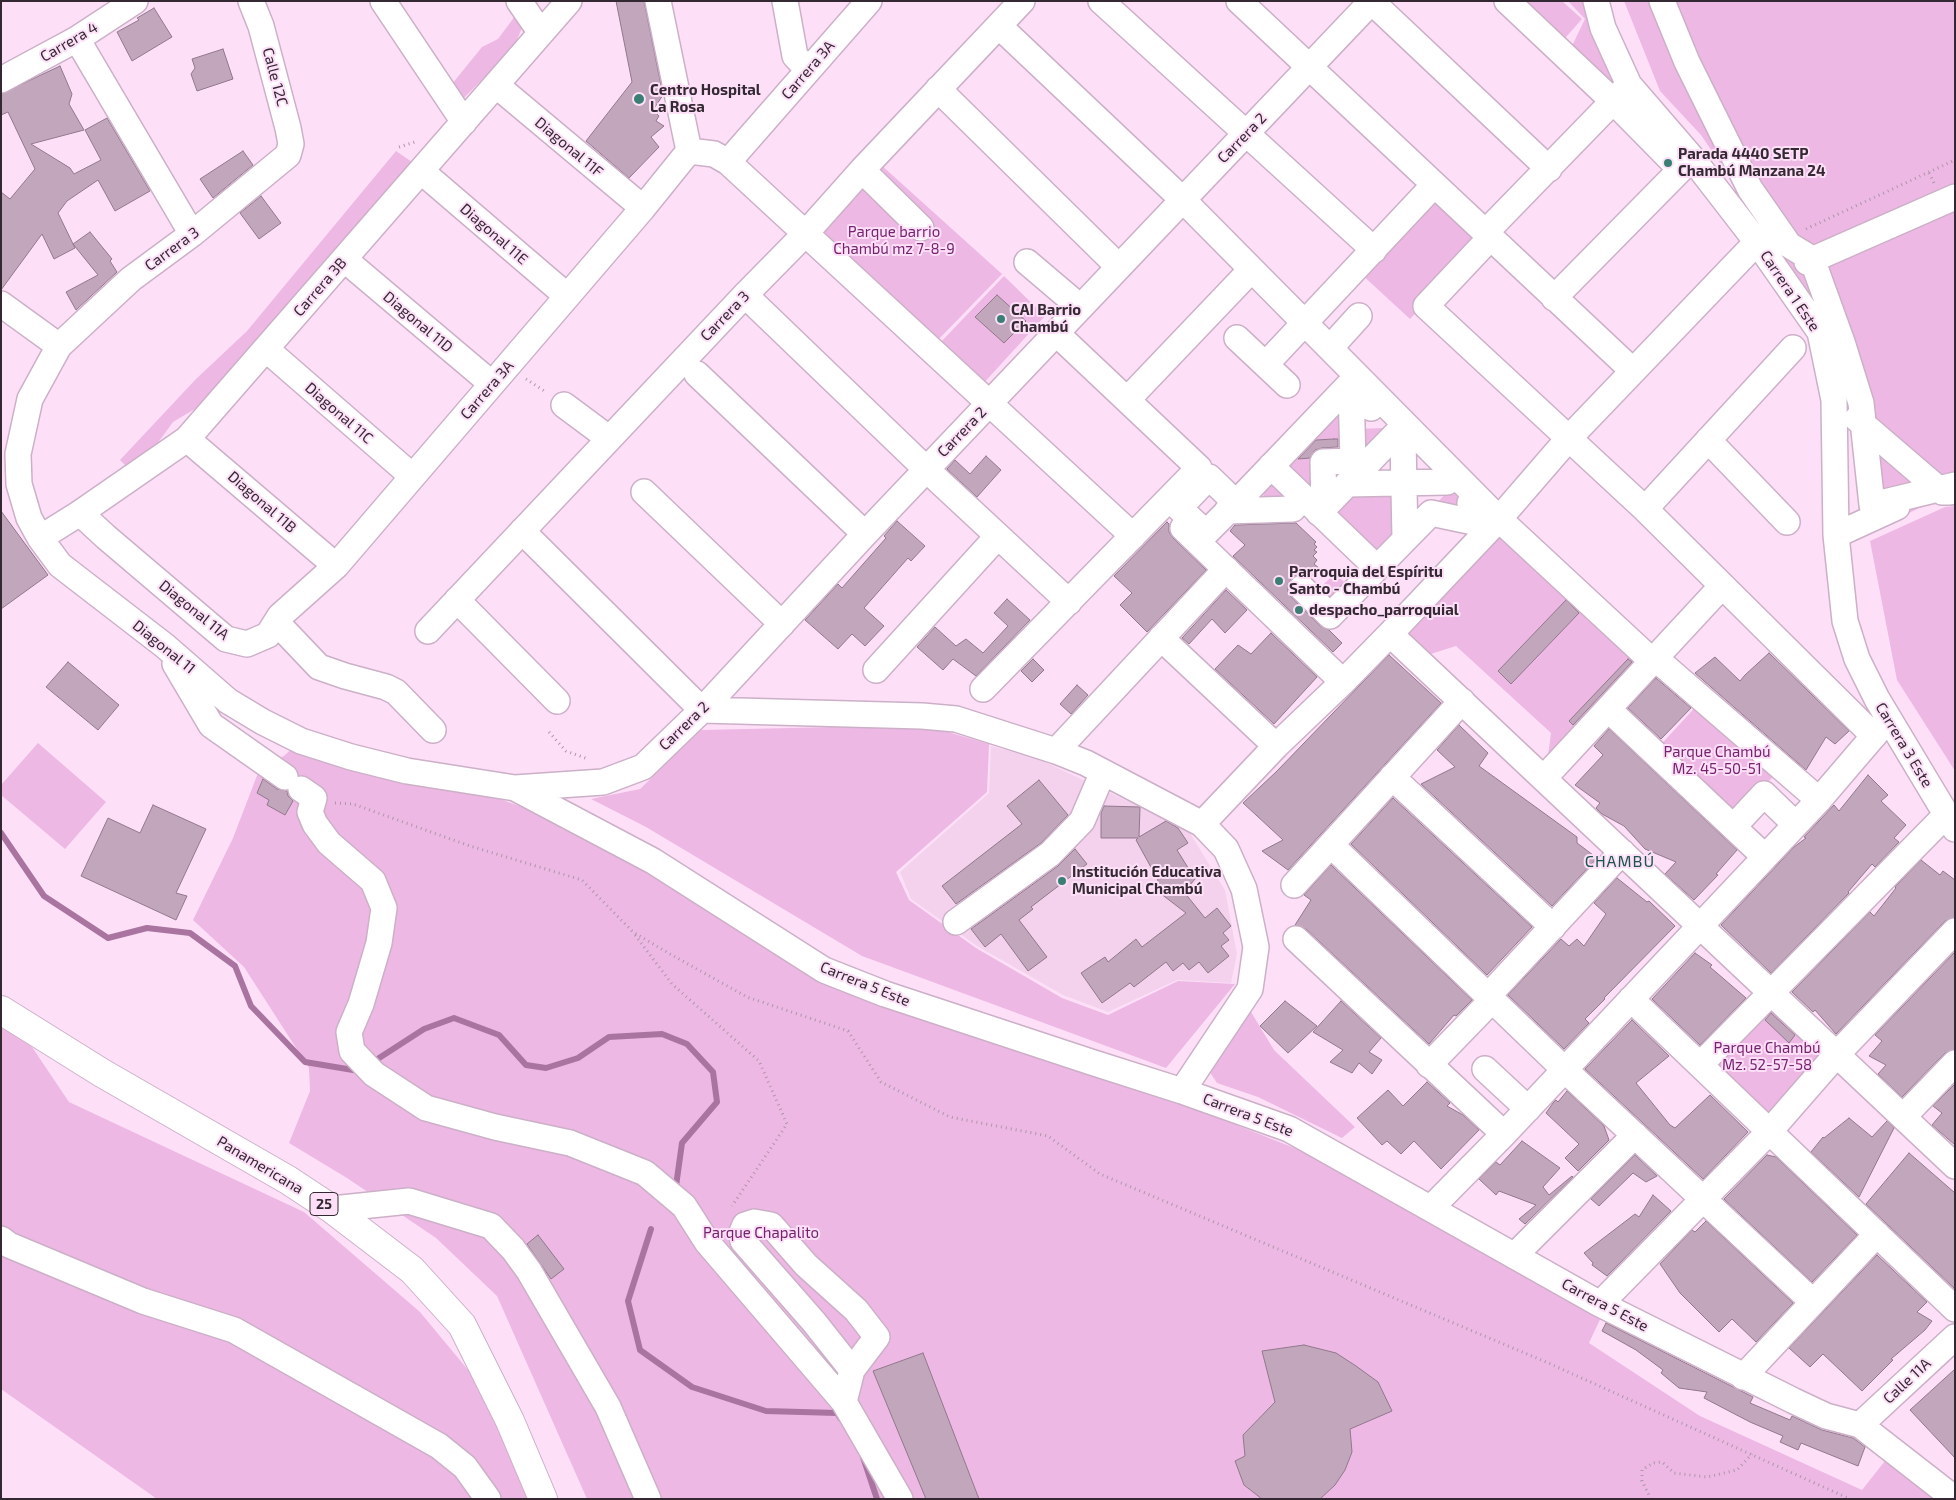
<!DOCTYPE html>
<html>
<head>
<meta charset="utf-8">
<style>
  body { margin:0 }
  #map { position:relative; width:1956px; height:1500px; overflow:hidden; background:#fde0f8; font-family:"Exo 2",sans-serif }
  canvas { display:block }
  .frame { position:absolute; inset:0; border:2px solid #342932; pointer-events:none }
</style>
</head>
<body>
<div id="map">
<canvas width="1956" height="1500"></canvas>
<div class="frame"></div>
</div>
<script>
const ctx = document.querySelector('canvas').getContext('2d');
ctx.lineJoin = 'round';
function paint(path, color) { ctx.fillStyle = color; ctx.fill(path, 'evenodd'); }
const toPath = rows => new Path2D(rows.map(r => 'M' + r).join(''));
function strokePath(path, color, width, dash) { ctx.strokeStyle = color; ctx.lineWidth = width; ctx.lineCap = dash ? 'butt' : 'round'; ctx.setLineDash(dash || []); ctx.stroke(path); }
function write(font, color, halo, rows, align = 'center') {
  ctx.font = font + ' "Exo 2",sans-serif'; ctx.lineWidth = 4; ctx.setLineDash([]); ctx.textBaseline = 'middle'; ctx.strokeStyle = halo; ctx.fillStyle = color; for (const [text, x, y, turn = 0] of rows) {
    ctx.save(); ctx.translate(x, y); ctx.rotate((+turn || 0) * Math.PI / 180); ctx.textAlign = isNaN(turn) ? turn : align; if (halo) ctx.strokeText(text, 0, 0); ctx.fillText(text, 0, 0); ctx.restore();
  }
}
paint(toPath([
  [991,746,1039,759,1188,830,1225,890,1237,954,1231,983,1177,980,1108,1012,1063,995,977,946,911,899,900,872,989,793]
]), '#f4d2ee');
paint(toPath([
  [1510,1,1562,1,1582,19,1559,45],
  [1568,1,1598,1,1625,80,1611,92,1570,50,1585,19],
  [1624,1,1955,1,1955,495,1944,496,1864,535,1845,380,1784,258,1701,135,1660,91],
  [515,16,524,23,514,47,463,99,452,84,482,47,498,39],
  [396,151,415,164,205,403,173,422,149,455,127,467,120,460,196,379,247,331],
  [880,164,1002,274,936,342,817,235],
  [1433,191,1486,239,1410,319,1359,272],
  [1004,276,1045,316,981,386,938,345],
  [1347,394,1348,439,1302,440],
  [1385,428,1361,457,1356,429],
  [1318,458,1316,503,1284,459],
  [1270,471,1301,500,1264,506,1263,479],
  [1400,487,1401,525,1371,556,1329,516,1355,488],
  [1450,489,1477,516,1431,509],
  [1955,506,1955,771,1897,680,1870,541,1945,507],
  [1501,525,1646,661,1546,771,1551,733,1456,646,1421,657,1397,635],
  [1335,573,1351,589,1329,611,1313,595],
  [1701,701,1779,770,1733,821,1655,751],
  [924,725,989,744,987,792,896,872,909,900,976,948,1062,998,1108,1015,1178,981,1235,984,1166,1068,862,956,646,827,591,799,640,789,701,730],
  [38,743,106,802,65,849,1,795,1,785],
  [296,745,477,791,559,820,780,939,1153,1092,1340,1166,1603,1313,1589,1343,1700,1416,1862,1490,1892,1452,1940,1499,587,1499,497,1296,436,1238,347,1178,289,1143,310,1091,309,1068,244,967,193,920,233,838,258,773,285,755],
  [1771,996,1825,1054,1762,1120,1706,1065],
  [1251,1012,1274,1050,1355,1127,1342,1138,1258,1097,1217,1083,1207,1068],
  [1,1025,26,1038,69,1102,304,1212,420,1312,526,1440,538,1499,157,1499,1,1389]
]), '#edb8e4');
strokePath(toPath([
  [1,833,44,896,108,938,147,928,190,933,235,966,251,1006,305,1062,359,1071],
  [376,1060,424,1029,454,1018,499,1035,526,1065,546,1068,578,1058,609,1037,662,1034,687,1044,713,1072,717,1102,682,1143,676,1186],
  [651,1229,628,1301,640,1350,692,1387,766,1411,837,1413,841,1419],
  [863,1457,877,1499]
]), '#aa74a1', 6);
const building = toPath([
  [616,1,644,1,663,95,653,110,659,116,656,121,664,126,651,137,659,147,629,178,586,141,632,82,616,1],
  [154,8,172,37,132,61,117,32,139,20,137,18,154,8],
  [223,49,233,79,197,91,191,74,195,68,192,59,223,49],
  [60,66,72,94,69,104,84,130,31,144,70,168,74,174,101,160,85,130,107,118,150,191,115,211,98,180,67,201,58,213,75,248,54,259,42,234,1,290,1,192,10,199,35,169,8,112,1,115,1,94,60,66],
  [243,151,253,165,213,198,200,179,243,151],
  [261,196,281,223,259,239,240,213,261,196],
  [90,232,112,259,110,261,117,272,76,310,66,292,98,275,73,244,90,232],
  [997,295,1026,321,1004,343,975,317,997,295],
  [1334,439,1338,439,1338,447,1322,448,1315,450,1310,458,1298,459,1316,440,1334,439],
  [986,456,1001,470,977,497,947,469,955,460,970,474,986,456],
  [1,511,48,575,1,609,1,511],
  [897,521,925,546,911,561,908,558,864,608,884,626,865,646,852,634,838,649,805,620,838,584,842,588,886,538,884,536,897,521],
  [1167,522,1169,524,1169,532,1173,538,1206,570,1147,632,1120,605,1132,593,1114,576,1167,522],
  [1296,523,1316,542,1314,544,1317,547,1314,550,1317,552,1313,556,1317,560,1314,564,1319,568,1311,577,1305,574,1299,574,1292,578,1288,584,1288,592,1292,598,1320,626,1329,630,1342,643,1333,652,1233,556,1245,545,1230,531,1235,525,1296,523],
  [1226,590,1247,610,1225,633,1212,619,1189,644,1182,638,1226,590],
  [1007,599,1030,620,976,676,953,659,943,670,917,647,935,627,956,646,966,639,983,653,1008,626,994,613,1007,599],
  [1566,600,1579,613,1511,684,1498,671,1566,600],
  [1271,633,1317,677,1274,724,1215,669,1238,645,1251,654,1271,633],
  [1769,653,1849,731,1835,744,1826,737,1806,770,1695,673,1715,657,1740,681,1745,675,1769,653],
  [1389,655,1441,703,1288,870,1262,851,1283,840,1243,803,1277,771,1389,655],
  [1033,659,1044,670,1032,682,1021,671,1033,659],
  [1628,659,1632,662,1573,725,1569,721,1628,659],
  [68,662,119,705,98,730,46,687,68,662],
  [1656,678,1691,708,1661,739,1628,708,1656,678],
  [1077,685,1088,695,1071,714,1060,704,1077,685],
  [1459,725,1488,753,1479,766,1577,837,1577,843,1597,858,1552,906,1421,784,1455,767,1437,750,1459,725],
  [1609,729,1737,850,1716,874,1718,875,1694,900,1665,874,1676,862,1645,849,1624,826,1602,814,1596,808,1600,803,1575,785,1603,755,1594,746,1609,729],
  [1868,775,1888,795,1881,801,1906,825,1894,838,1899,842,1875,867,1872,864,1848,892,1849,893,1771,973,1721,925,1794,847,1806,838,1804,837,1834,805,1839,811,1868,775],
  [263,779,277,789,287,791,288,796,293,801,285,815,267,805,269,800,257,793,263,779],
  [1039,780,1068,815,1041,843,956,904,942,886,1022,824,1007,806,1039,780],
  [1393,798,1532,927,1487,975,1351,844,1393,798],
  [153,805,206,829,176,893,187,896,176,920,81,876,108,818,140,833,153,805],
  [1104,806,1140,807,1139,837,1166,821,1178,828,1188,843,1177,850,1195,879,1184,892,1205,918,1217,908,1231,926,1223,933,1229,940,1221,946,1229,956,1208,973,1199,962,1189,970,1183,963,1173,971,1166,962,1134,987,1130,983,1102,1003,1081,973,1105,957,1108,962,1136,939,1142,947,1186,913,1156,890,1158,880,1136,840,1138,838,1101,838,1101,813,1104,806],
  [1075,849,1087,864,1031,907,1033,909,1019,920,1047,957,1028,971,1001,934,985,947,971,929,1058,866,1075,849],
  [1921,860,1940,875,1943,871,1955,880,1955,917,1945,921,1836,1034,1815,1010,1813,1012,1792,992,1870,912,1874,916,1896,888,1895,887,1921,860],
  [1331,865,1472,1000,1456,1016,1454,1015,1429,1044,1306,929,1295,925,1311,900,1304,895,1331,865],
  [1617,878,1647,902,1649,901,1675,926,1604,998,1605,999,1585,1019,1589,1023,1564,1049,1508,995,1561,939,1569,946,1577,939,1584,946,1606,914,1594,903,1617,878],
  [1955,952,1955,1049,1945,1053,1902,1097,1878,1074,1886,1065,1869,1056,1882,1041,1875,1035,1955,952],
  [1695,953,1712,965,1710,967,1746,998,1700,1045,1652,999,1695,953],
  [1285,1001,1317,1026,1288,1053,1260,1026,1285,1001],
  [1341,1001,1381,1038,1369,1052,1382,1060,1372,1074,1359,1063,1352,1073,1330,1062,1343,1050,1313,1032,1341,1001],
  [1771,1013,1795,1035,1789,1043,1765,1020,1771,1013],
  [1632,1020,1669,1056,1636,1083,1670,1125,1675,1128,1710,1095,1748,1132,1703,1179,1585,1069,1632,1020],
  [1427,1082,1450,1103,1447,1106,1463,1115,1479,1130,1441,1169,1414,1141,1401,1154,1387,1141,1382,1145,1357,1118,1388,1090,1403,1106,1427,1082],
  [1955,1084,1955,1145,1932,1125,1942,1113,1933,1106,1955,1084],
  [1567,1091,1604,1126,1609,1140,1578,1171,1565,1158,1579,1144,1546,1113,1553,1103,1556,1100,1558,1102,1567,1091],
  [1849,1118,1872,1137,1887,1121,1894,1128,1859,1197,1811,1152,1823,1137,1824,1138,1849,1118],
  [1522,1141,1560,1168,1543,1187,1549,1195,1572,1176,1573,1177,1525,1224,1519,1219,1536,1205,1499,1191,1496,1195,1479,1179,1496,1162,1500,1165,1522,1141],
  [1909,1153,1955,1193,1955,1289,1866,1204,1909,1153],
  [1635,1155,1657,1176,1646,1182,1633,1173,1599,1206,1591,1199,1635,1155],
  [1767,1155,1776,1157,1857,1235,1812,1282,1724,1199,1767,1155],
  [1653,1195,1671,1211,1607,1276,1592,1265,1593,1263,1584,1253,1635,1214,1639,1217,1653,1195],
  [1706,1221,1793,1303,1756,1342,1732,1319,1719,1332,1680,1293,1660,1264,1692,1230,1695,1232,1706,1221],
  [538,1235,564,1269,551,1279,527,1244,538,1235],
  [1877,1255,1927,1302,1917,1312,1932,1321,1925,1330,1891,1359,1893,1360,1862,1391,1823,1354,1810,1367,1789,1348,1877,1255],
  [1606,1323,1753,1397,1750,1403,1790,1420,1792,1416,1822,1430,1853,1438,1865,1447,1858,1466,1801,1443,1798,1450,1780,1442,1783,1436,1750,1422,1704,1398,1707,1392,1679,1388,1661,1373,1663,1370,1636,1350,1602,1331,1606,1323],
  [1304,1345,1336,1353,1356,1366,1378,1382,1392,1411,1350,1429,1352,1452,1345,1470,1335,1485,1320,1499,1262,1499,1244,1485,1235,1461,1245,1456,1243,1435,1275,1402,1262,1351,1304,1345],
  [923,1353,979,1499,926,1499,873,1371,923,1353],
  [1955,1369,1955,1458,1910,1410,1955,1369]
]);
paint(building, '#c1a6bc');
strokePath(building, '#92788d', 1);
const minor = toPath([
  [251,1,261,26,288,128,291,144,288,155,192,234,131,279,59,346,30,399,18,454,19,484,29,518,40,538,60,565,165,646,228,701,263,722,301,741,351,757,407,771,515,788,603,782,643,767,702,710,865,534,1372,1],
  [383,1,464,122],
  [519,1,541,33],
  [658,1,689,151],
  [785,1,795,56,808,70],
  [1101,1,1374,250],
  [1239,1,1633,371],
  [1371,1,1549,169],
  [1507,1,1614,102,1680,169],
  [1596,1,1603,28,1629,85,1692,158,1757,242,1820,332,1834,400,1836,535,1845,621,1857,659,1877,699,1955,829],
  [1662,1,1687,62,1750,189,1789,245,1812,259,1842,342,1861,403,1872,505,1955,485],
  [999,26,1183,200,1499,519,1651,660,1655,658,1819,800],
  [77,39,192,234],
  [1,80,77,39,135,1],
  [496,85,643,208],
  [938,89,1119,267],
  [689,151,714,154,728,162,1133,536],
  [728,162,869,1],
  [862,170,921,228],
  [421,171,567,296],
  [1485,233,1624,90],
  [1490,238,1426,306,1645,509,1874,736],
  [344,259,492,384],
  [1027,262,1080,307],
  [1807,262,1955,197],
  [745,295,926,469,1069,602],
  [1554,298,1692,158],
  [1,304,59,346],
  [1237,338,1287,385],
  [1330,348,1359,316],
  [266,349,412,476],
  [1266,364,1434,185],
  [697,374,865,534],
  [1351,389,1353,461,1370,461],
  [1127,400,1251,270],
  [564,405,603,434],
  [1857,419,1942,492,1950,492],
  [187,439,336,566],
  [1403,439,1405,539],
  [1708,440,1787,522],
  [1271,466,1377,568],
  [1347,484,1447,482],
  [644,492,782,624],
  [1236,503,1209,477,1179,508,1206,533,1236,503,1348,386,1371,408],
  [1324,508,1323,462,1353,461],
  [1645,509,1793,348],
  [1227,511,1293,509],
  [80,513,106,537,226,639,247,644,268,635,280,616,336,566,643,208,689,151],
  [1319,513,1397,433],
  [1183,528,1343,682],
  [522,531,702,710,922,716,956,719,1056,751,1086,763,1202,824,1226,849,1244,889,1256,947,1250,989,1182,1091],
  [1836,535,1897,507],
  [40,538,80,513,187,439,569,1],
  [1302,588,1330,616,1431,513,1478,523,1483,521,1482,516,1470,503],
  [457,600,557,701],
  [278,621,280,626,319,667,345,676,386,687,396,692,433,730],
  [428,631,745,295,805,234,862,170,1022,1],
  [1390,634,1955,1166],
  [1161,638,1276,746],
  [175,664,211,725,285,777],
  [876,670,998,536],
  [983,689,1199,468,1056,333],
  [1608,709,1765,857],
  [1056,751,1226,569],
  [1392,777,1553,927],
  [1544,778,1722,586],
  [515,788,653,861,824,970,885,994,1091,1062,1182,1091,1289,1129,1600,1304,1794,1401,1826,1416,1860,1425,1955,1499],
  [301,789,314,798,310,812,315,824,329,843,373,881,384,908,379,943,361,1004,349,1032,352,1051,374,1074,426,1108,495,1127,570,1143,645,1173,684,1206,707,1242,844,1402,900,1499],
  [1202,824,1276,746,1343,682,1390,634,1499,519,1569,438,1757,242],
  [1736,824,1764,794,1795,824],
  [1331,845,1565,1070,1813,1302],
  [1294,885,1462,701],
  [956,922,1050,854,1082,821,1103,772],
  [1296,939,1504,1134],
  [1488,996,1622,852],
  [1631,999,1955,1309],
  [1429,1065,1492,1000],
  [1700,1065,1946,815],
  [1485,1069,1528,1109],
  [1903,1117,1955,1063],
  [1431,1208,1504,1134,1819,800,1884,724],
  [332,1209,409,1201,491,1226,513,1249,529,1271,608,1407,648,1499],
  [1,1239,9,1245,143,1301,234,1330,439,1446,465,1467,488,1499],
  [1514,1256,1635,1135],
  [1600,1304,1769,1132,1837,1054,1955,931],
  [1743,1377,1877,1234],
  [844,1402,852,1370,877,1337,856,1310,806,1265,771,1225,754,1222,745,1225,742,1232,743,1241,814,1322,852,1370],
  [1860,1425,1955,1337]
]);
const major = toPath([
  [1,1010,102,1073,288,1180,332,1209,412,1270,462,1325,510,1421,543,1499]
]);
strokePath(minor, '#ccb0c7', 28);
strokePath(major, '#ccb0c7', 30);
strokePath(toPath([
  [399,147,415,142],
  [1929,173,1934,183],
  [1806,229,1955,160],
  [526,379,546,392],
  [549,732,566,751,588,759],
  [335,803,353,804,470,846,582,880,633,932,670,954,747,997,848,1031,881,1082,950,1117,1048,1136,1100,1174,1546,1362,1850,1499],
  [635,935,672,984,759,1061,787,1124,732,1206],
  [1651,1499,1642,1481,1642,1470,1653,1463,1662,1462,1674,1473,1707,1477,1737,1470,1752,1454]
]), '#ad97a9', 3, [1, 4]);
strokePath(minor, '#fff', 25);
strokePath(major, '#fff', 28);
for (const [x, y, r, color] of [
  [639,99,6,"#3a7f74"],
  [1668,163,5,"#3a7f74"],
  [1001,319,5,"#3a7f74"],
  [1279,581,5,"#3a7f74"],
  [1299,610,5,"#3a7f74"],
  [1062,881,5,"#3a7f74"]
]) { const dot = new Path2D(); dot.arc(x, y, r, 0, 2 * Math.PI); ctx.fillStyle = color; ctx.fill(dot); strokePath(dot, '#fde0f8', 2); }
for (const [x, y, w] of [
  [324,1204,28]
]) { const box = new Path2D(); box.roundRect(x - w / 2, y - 11.5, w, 23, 4); ctx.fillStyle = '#fde0f8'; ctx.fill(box); strokePath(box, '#342932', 1); }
write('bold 14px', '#342932', null, [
  ["25",324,1204]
]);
write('15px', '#342932', '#fde0f8', [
  ["Carrera 4",69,42,-30],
  ["Carrera 3A",808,70,-49],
  ["Calle 12C",275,77,75],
  ["Carrera 2",1242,138,-46],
  ["Diagonal 11F",569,147,40],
  ["Diagonal 11E",494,234,41],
  ["Carrera 3",172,249,-36],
  ["Carrera 3B",320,287,-49],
  ["Carrera 1 Este",1790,291,56],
  ["Carrera 3",725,316,-46],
  ["Diagonal 11D",418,322,40],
  ["Carrera 3A",487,390,-49],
  ["Diagonal 11C",339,413,41],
  ["Carrera 2",962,432,-46],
  ["Diagonal 11B",262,502,41],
  ["Diagonal 11A",194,610,39],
  ["Diagonal 11",164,647,39],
  ["Carrera 2",684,726,-44],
  ["Carrera 3 Este",1904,745,59],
  ["Carrera 5 Este",865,984,22],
  ["Carrera 5 Este",1248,1115,21],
  ["Panamericana",260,1165,31],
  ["Carrera 5 Este",1605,1305,28],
  ["Calle 11A",1907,1381,-43]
]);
write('bold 15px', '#342932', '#fde0f8', [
  ["Centro Hospital",650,90],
  ["La Rosa",650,107],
  ["Parada 4440 SETP",1678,154],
  ["Chambú Manzana 24",1678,171],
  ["CAI Barrio",1011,310],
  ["Chambú",1011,327],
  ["Parroquia del Espíritu",1289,572],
  ["Santo - Chambú",1289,589],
  ["despacho_parroquial",1309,610],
  ["Institución Educativa",1072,872],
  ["Municipal Chambú",1072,889]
], 'left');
write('15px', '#76236e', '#fde0f8', [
  ["Parque barrio",894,232],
  ["Chambú mz 7-8-9",894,249],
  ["Parque Chambú",1717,752],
  ["Mz. 45-50-51",1717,769],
  ["Parque Chambú",1767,1048],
  ["Mz. 52-57-58",1767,1065],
  ["Parque Chapalito",761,1233]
]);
ctx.letterSpacing = '1px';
write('16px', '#1b544c', '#fde0f8', [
  ["CHAMBÚ",1620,862]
]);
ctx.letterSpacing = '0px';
</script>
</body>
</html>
